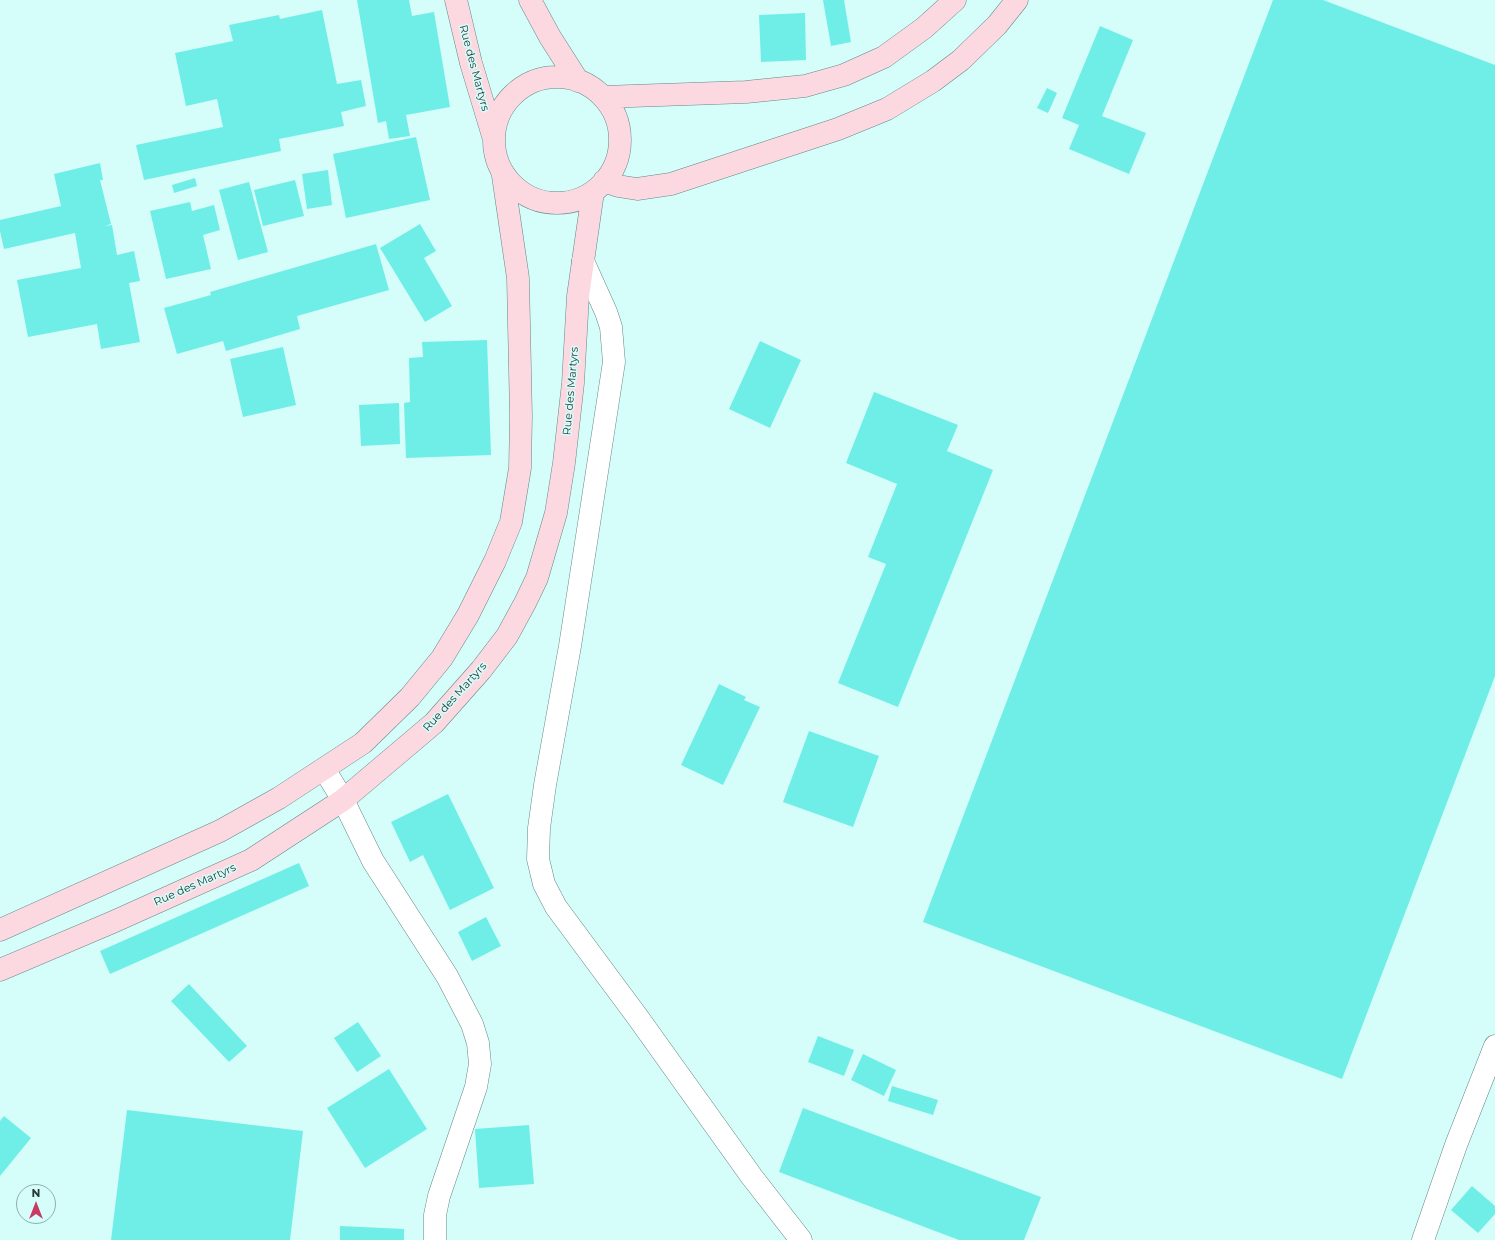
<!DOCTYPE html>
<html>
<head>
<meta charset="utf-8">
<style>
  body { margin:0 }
  #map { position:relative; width:1495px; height:1240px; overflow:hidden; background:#d5fdfa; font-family:Montserrat,sans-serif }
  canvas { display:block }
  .north { position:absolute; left:16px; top:1184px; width:40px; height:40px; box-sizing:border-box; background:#d5fdfa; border:1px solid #90afac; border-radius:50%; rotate:0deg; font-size:11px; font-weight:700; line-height:16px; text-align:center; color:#293938 }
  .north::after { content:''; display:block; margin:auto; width:14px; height:18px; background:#c93a60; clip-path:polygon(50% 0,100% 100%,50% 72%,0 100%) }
</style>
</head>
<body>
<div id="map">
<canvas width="1495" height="1240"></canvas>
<div class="north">N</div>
</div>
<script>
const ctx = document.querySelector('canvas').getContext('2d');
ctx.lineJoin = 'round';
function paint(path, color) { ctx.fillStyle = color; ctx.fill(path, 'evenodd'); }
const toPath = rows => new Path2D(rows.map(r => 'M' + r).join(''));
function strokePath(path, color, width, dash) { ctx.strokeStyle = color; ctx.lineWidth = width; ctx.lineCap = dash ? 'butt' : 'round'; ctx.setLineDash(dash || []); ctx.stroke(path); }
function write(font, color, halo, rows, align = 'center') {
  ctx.font = font + ' Montserrat,sans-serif'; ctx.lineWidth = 3; ctx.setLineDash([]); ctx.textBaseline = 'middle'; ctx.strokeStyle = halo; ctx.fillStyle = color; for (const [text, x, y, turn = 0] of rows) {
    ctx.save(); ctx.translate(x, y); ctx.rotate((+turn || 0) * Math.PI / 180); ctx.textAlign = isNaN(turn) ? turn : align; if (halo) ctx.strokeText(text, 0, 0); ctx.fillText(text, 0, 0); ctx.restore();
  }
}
paint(toPath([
  [357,0,409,0,412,16,434,12,450,107,406,115,410,136,389,139,386,121,378,123],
  [823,0,844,0,851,42,831,46],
  [1273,0,1323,0,1495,65,1495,676,1342,1079,923,922],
  [322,10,337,84,361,80,366,106,341,112,344,126,279,139,281,151,144,180,136,145,223,127,217,99,186,106,175,53,233,41,229,25,279,15,280,19],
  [805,13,806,60,761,62,759,15],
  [1100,26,1133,40,1102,116,1146,133,1129,174,1069,149,1079,125,1062,118],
  [1047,88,1057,93,1048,113,1037,108],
  [416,137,430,200,346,218,333,154],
  [100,163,103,180,100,180,111,224,105,226,112,225,117,255,134,251,140,281,129,283,140,342,101,349,97,324,28,337,17,280,81,268,75,233,4,249,0,231,0,220,61,206,54,174],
  [328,170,332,205,307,209,302,174],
  [195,178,197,186,174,193,172,185],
  [295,180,304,216,263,226,254,190],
  [249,182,268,252,238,260,219,190],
  [190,202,192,211,214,205,220,230,203,235,211,269,166,279,150,211],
  [420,224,436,251,424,258,452,306,425,322,380,248],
  [376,244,389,290,297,316,300,329,226,351,223,341,177,354,164,308,211,295,210,292],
  [487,340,491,455,406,458,404,403,410,402,409,358,423,357,422,342],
  [760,341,801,360,770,428,729,409],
  [283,347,296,405,243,417,230,359],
  [874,392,958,425,947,451,993,470,898,707,838,683,886,564,868,557,897,484,846,463],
  [399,403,400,444,361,446,359,405],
  [719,684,746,697,744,700,760,707,723,785,681,765],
  [809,731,879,756,853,827,783,802],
  [448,794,494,888,450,910,423,855,410,862,391,822],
  [299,863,309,886,110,974,100,951],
  [486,917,501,946,472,961,458,932],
  [189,984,247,1046,229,1062,171,1001],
  [358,1022,381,1056,357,1072,334,1038],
  [818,1036,854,1050,844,1076,808,1062],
  [863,1054,896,1070,884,1096,851,1080],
  [389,1069,427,1129,365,1168,327,1108],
  [892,1086,938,1100,933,1115,888,1101],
  [803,1108,1041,1197,1024,1240,959,1240,779,1172],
  [127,1110,303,1131,290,1240,111,1240],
  [4,1116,31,1138,0,1176,0,1121],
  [529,1125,534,1184,479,1188,475,1129],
  [1472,1186,1495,1206,1495,1214,1478,1233,1451,1210],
  [340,1226,404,1229,404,1240,340,1240]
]), '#6feee7');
const street = toPath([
  [583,261,606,312,611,327,614,362,570,646,545,785,539,828,538,859,544,884,556,907,639,1019,752,1177,801,1240],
  [324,769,343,800,373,861,447,976,472,1024,478,1043,480,1064,476,1087,439,1196,435,1215,435,1240],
  [1423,1240,1456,1145,1495,1046]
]);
const secondary = toPath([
  [456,0,471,63,493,136],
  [530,0,550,37,578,81],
  '494 140a63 63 0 1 1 126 0a63 63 0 1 1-126 0Z',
  [603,97,746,92,805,86,844,75,884,57,924,28,955,0],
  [604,181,618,186,637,189,671,184,838,129,887,109,933,81,961,60,997,25,1017,0],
  [0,930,220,831,279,798,363,743,410,697,442,658,468,615,495,561,511,522,520,468,521,416,518,278,503,176],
  [0,970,113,922,251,860,343,800,434,723,481,670,507,636,525,603,537,578,556,513,564,463,573,383,578,296,593,192]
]);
strokePath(street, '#638885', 23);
strokePath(secondary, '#638885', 23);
strokePath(street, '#fff', 22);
strokePath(secondary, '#fcd9e0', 22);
write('11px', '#293938', '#d5fdfa', [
  ["Rue des Martyrs",474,68,75],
  ["Rue des Martyrs",571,391,-85],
  ["Rue des Martyrs",455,697,-48],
  ["Rue des Martyrs",195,885,-24]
]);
</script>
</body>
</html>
